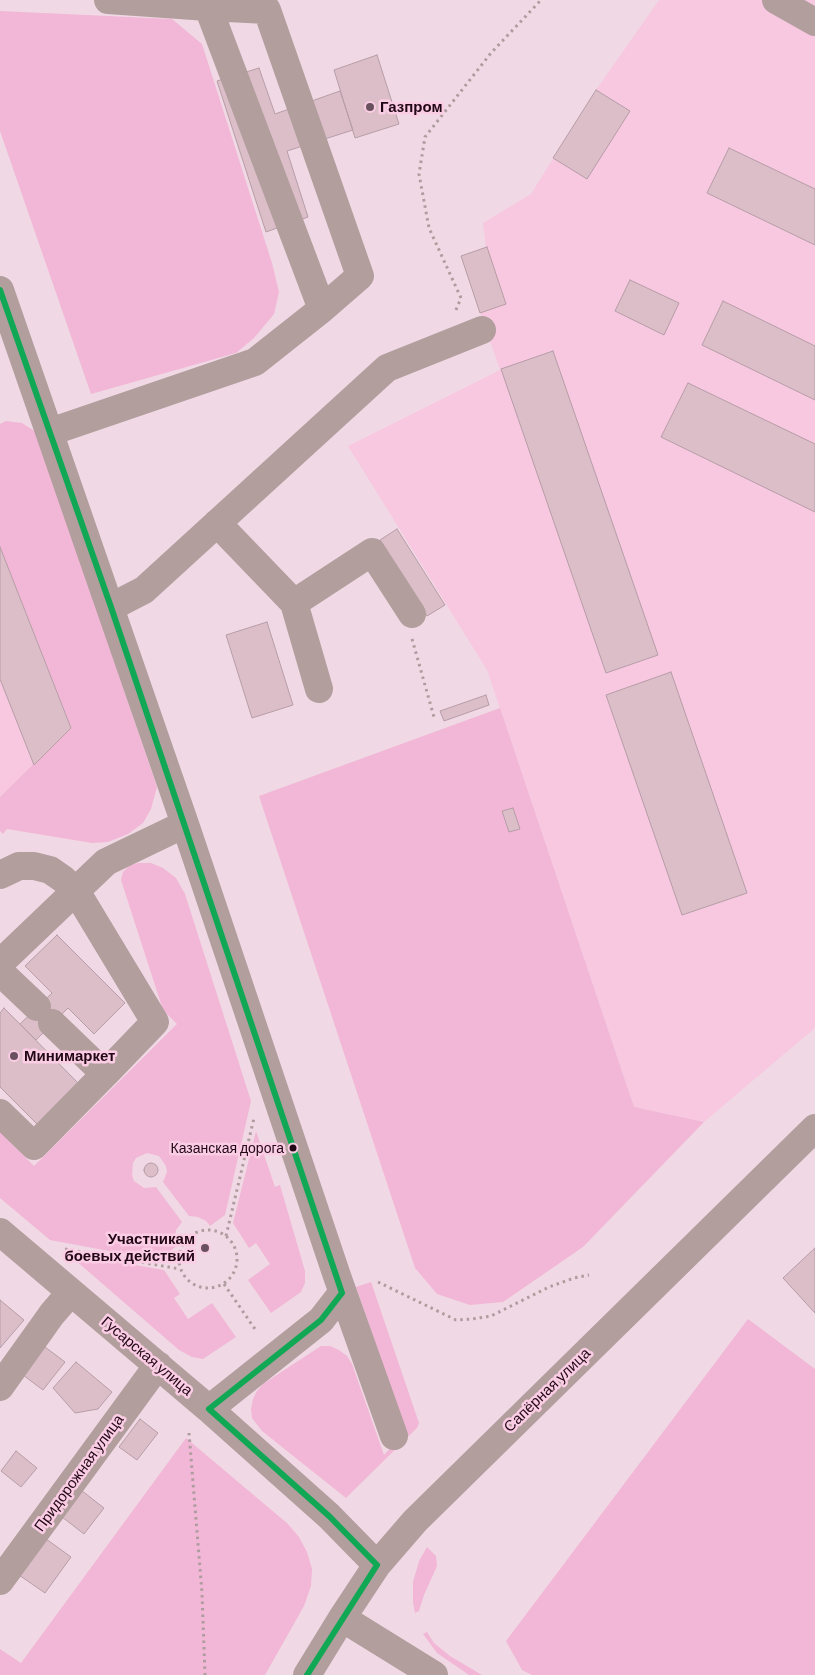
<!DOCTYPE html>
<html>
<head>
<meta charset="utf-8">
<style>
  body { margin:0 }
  canvas { display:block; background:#f0d8e4 }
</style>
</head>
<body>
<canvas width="815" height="1675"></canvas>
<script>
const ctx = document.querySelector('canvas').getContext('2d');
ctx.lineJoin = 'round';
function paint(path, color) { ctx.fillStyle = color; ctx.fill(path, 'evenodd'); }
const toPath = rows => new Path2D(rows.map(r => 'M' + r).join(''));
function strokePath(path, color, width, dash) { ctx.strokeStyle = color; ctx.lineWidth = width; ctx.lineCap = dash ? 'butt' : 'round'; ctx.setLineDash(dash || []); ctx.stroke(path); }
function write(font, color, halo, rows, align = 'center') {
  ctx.font = font + ' Barlow,sans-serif'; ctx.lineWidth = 5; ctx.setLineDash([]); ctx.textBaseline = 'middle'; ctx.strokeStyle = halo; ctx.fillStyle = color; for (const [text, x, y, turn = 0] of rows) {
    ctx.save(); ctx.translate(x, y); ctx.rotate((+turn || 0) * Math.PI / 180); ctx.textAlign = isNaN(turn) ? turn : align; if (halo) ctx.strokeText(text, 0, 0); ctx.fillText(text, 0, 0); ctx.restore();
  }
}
paint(toPath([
  [659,0,815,0,815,1028,704,1122,634,1107,487,670,348,446,500,370,461,256,486,247,483,223,531,194,596,90],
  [0,547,71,728,0,797]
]), '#f7c8e0');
paint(toPath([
  [0,11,172,19,202,44,272,263,279,292,274,314,254,338,236,353,91,394,0,131],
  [6,421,22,423,36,432,157,787,151,809,143,823,128,834,108,842,92,843,7,829,3,834,0,831,0,797,71,727,0,547,0,424],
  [500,708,634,1107,704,1122,583,1247,503,1302,470,1305,437,1294,415,1268,259,796],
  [138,863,151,863,163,868,176,878,185,894,251,1101,225,1215,210,1226,206,1221,198,1217,189,1216,163,1182,167,1172,166,1166,159,1156,147,1153,136,1158,133,1163,132,1175,134,1181,144,1188,156,1187,182,1222,176,1230,175,1237,177,1246,157,1260,50,1240,0,1198,0,1132,34,1166,177,1024,163,1010,121,880,123,872,129,866],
  [256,1131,275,1187,280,1185,305,1271,305,1283,301,1292,271,1313,248,1280,270,1264,256,1243,249,1248,233,1223],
  [67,1253,164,1270,180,1294,174,1298,188,1319,212,1303,236,1337,203,1359,192,1357,179,1350],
  [371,1282,419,1423,417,1428,346,1498,262,1431,252,1418,251,1409,253,1399,257,1391,263,1384,321,1346,330,1346,339,1350,347,1356,352,1364,384,1455,406,1431,356,1287],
  [748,1319,815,1369,815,1675,532,1675,522,1670,506,1641],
  [186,1438,288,1524,299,1537,307,1552,312,1569,311,1586,304,1606,265,1675,0,1675,0,1649,21,1663],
  [427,1547,436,1556,437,1566,424,1595,419,1611,415,1613,413,1603,413,1582,419,1561],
  [427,1632,434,1643,450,1656,482,1675,469,1675,437,1653,423,1634]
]), '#f2b7d6');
const building = toPath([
  [377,55,399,124,355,138,334,70,377,55],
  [259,68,275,114,340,91,353,130,287,151,308,217,266,232,217,81,259,68],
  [596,90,630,111,587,179,553,158,596,90],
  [729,148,815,189,815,245,707,193,729,148],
  [487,247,506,304,480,313,461,256,487,247],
  [630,280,679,303,664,335,615,311,630,280],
  [723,301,815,346,815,400,702,345,723,301],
  [553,351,658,655,606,673,501,369,553,351],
  [688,383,815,444,815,512,661,437,688,383],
  [397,529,445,605,427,616,380,540,397,529],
  [0,547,71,728,34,765,0,679,0,547],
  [267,622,293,705,252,718,226,635,267,622],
  [671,672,747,893,682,915,606,695,671,672],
  [486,695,489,705,444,721,440,711,486,695],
  [513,808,520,829,509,832,502,811,513,808],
  [57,935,125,1003,94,1034,68,1008,36,1040,20,1024,52,993,25,966,57,935],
  [4,1008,78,1083,37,1124,0,1087,0,1013,4,1008],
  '144 1170a7 7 0 1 1 14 0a7 7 0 1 1-14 0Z',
  [815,1248,815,1313,783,1278,815,1248],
  [0,1300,24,1320,0,1348,0,1300],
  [45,1347,65,1362,43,1390,23,1375,45,1347],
  [76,1362,112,1392,98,1409,75,1413,53,1388,76,1362],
  [140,1419,158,1433,137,1460,119,1447,140,1419],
  [16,1451,37,1468,21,1487,1,1471,16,1451],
  [77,1487,104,1508,84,1534,57,1513,77,1487],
  [42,1536,71,1557,45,1593,16,1573,42,1536]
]);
paint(building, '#dcbec9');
strokePath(building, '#b69da6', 1);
strokePath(toPath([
  [456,310,461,298,429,228,419,174,425,137,491,53,541,0],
  [412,639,434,717],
  '179 1259a29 29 0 1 1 58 0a29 29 0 1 1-58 0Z',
  [226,1236,254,1118],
  [65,1249,180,1269],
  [378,1282,456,1320,472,1319,491,1316,549,1287,574,1278,589,1275],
  [224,1284,257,1332],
  [189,1433,202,1593,205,1675]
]), '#ae9c9e', 3, [2.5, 4]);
strokePath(toPath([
  [776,0,815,22],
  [208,7,267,10,360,276,322,309],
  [0,290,185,824,337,1276,394,1436],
  [50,432,255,362,322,309,208,7,108,0],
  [217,523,294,603,319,689],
  [294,603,372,552,412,614],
  [111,607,144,590,387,368,482,330],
  [0,875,19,866,34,866,50,870,63,879,76,891,155,1022,105,1074,52,1023],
  [0,963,106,862,185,824],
  [0,972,37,1007],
  [0,1113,34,1146,105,1074],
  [0,1232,209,1409,329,1516,377,1565],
  [0,1387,52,1314,71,1292],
  [209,1409,321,1320,342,1293],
  [0,1581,158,1365],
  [342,1618,434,1675],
  [307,1675,342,1618,377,1565,415,1521,815,1128]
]), '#b19e9d', 28);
strokePath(toPath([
  [0,290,111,607,342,1293],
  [209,1409,329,1516,377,1565],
  [209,1409,321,1320,342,1293],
  [307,1675,377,1565]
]), '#10a855', 6);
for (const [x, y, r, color] of [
  [370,107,5,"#6a515f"],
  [14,1056,5,"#6a515f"],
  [293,1148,4.5,"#220817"],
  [205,1248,5,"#6a515f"]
]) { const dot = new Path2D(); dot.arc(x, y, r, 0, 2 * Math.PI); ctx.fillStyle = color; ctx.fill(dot); strokePath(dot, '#fbcde4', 2); }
write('14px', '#220817', '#fbcde4', [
  ["Казанская дорога",284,1148]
], 'right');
write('bold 15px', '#220817', '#fbcde4', [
  ["Газпром",380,107],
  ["Минимаркет",24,1056],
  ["Участникам",195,1239,"right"],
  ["боевых действий",195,1256,"right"]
], 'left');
write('15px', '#220817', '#fbcde4', [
  ["Гусарская улица",147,1356,40],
  ["Сапёрная улица",547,1390,-44],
  ["Придорожная улица",79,1473,-54]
]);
</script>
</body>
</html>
